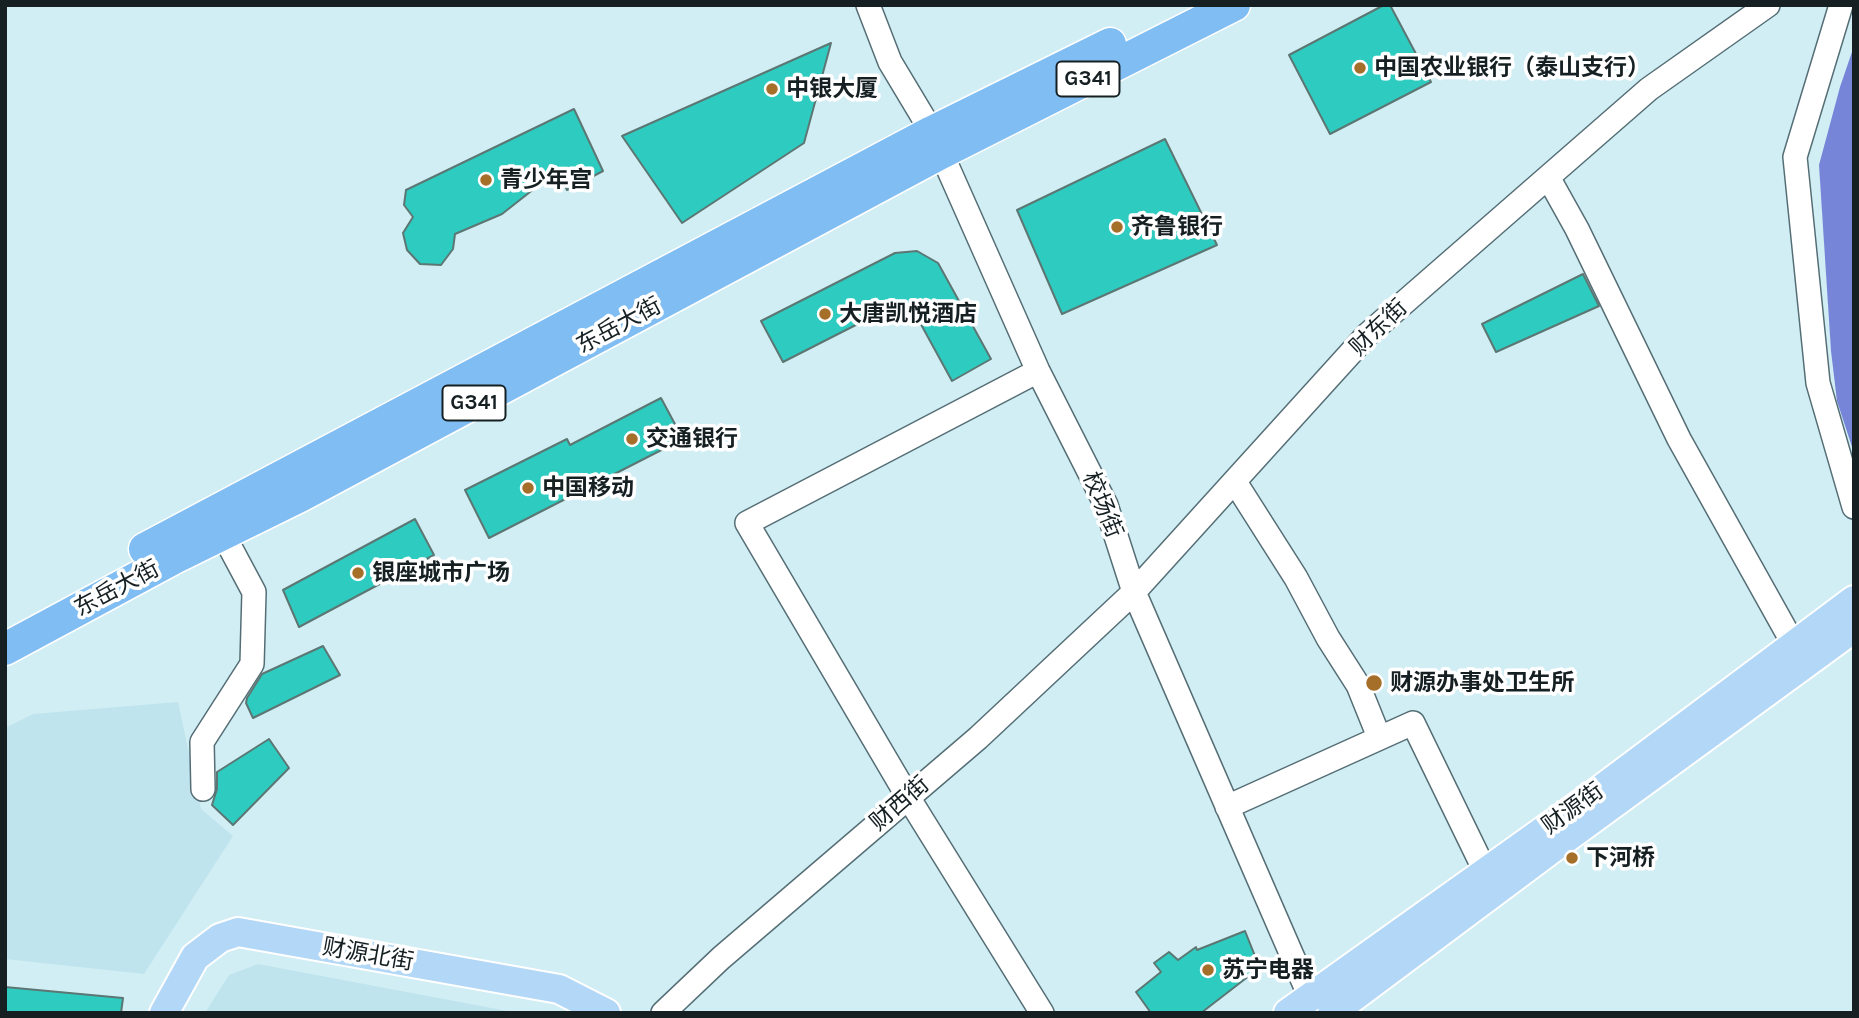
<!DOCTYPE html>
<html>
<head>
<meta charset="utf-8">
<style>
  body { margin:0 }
  #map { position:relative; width:1859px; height:1018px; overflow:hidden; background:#d2eef5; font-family:Karla,sans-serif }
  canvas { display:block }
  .frame { position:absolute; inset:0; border:7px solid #162023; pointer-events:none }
</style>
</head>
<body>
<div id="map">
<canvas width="1859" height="1018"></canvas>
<div class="frame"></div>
</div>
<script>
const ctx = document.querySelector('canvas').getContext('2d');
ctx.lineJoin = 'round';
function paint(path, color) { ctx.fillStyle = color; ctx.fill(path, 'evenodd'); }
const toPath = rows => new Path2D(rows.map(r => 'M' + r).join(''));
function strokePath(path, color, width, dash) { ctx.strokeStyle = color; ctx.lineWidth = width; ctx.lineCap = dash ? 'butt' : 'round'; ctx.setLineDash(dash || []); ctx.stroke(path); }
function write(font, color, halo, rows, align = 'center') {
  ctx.font = font + ' Karla,"Noto Sans SC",sans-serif'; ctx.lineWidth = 7; ctx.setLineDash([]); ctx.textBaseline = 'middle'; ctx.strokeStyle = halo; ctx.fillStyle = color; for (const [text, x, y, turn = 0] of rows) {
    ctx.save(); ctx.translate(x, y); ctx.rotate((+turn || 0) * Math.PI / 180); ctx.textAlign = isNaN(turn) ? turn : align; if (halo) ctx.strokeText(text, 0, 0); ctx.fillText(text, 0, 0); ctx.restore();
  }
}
paint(toPath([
  [178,702,201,809,233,836,144,974,5,959,5,728,33,714],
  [258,964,518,1013,205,1013,229,975]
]), '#bfe4ee');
paint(toPath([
  [1854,46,1854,453,1837,401,1831,351,1819,165,1840,87]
]), '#7785d8');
const building = toPath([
  [1384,5,1390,5,1431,82,1330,134,1289,55,1384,5],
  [831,43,804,143,682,223,622,136,831,43],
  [574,109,603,171,567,190,558,170,502,214,455,234,453,249,441,265,420,264,407,250,403,233,413,217,404,205,406,190,574,109],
  [1165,139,1217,245,1062,314,1017,210,1165,139],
  [917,251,938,263,991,359,952,381,912,308,901,302,783,362,761,321,895,253,917,251],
  [1583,274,1599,306,1496,352,1482,324,1583,274],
  [661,398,683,439,489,538,465,490,567,439,570,445,661,398],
  [415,519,434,555,299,627,283,590,415,519],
  [323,646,340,675,253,718,246,703,247,698,262,674,323,646],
  [269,739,289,768,233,825,212,805,217,789,217,772,269,739],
  [1245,931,1255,956,1267,962,1201,1013,1151,1013,1136,992,1161,972,1154,963,1169,952,1178,960,1196,947,1197,950,1245,931],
  [5,987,123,998,121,1013,5,1013,5,987]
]);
paint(building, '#2eccc0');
strokePath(building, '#5c7673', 2);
const minor = toPath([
  [868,5,890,62,932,132,1038,371,1106,505,1134,592,1317,1013],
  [1841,5,1795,157,1818,383,1854,507],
  [1548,177,1577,229,1679,439,1794,645],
  [1038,371,747,523,908,797,1042,1013],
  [1235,482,1296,578,1328,638,1358,685,1379,737],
  [203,789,202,742,252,664,254,592,223,534],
  [1227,807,1413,723,1485,871],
  [663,1013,721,958,978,738,1134,592,1367,335,1649,89,1768,5]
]);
const major = toPath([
  [164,1013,195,957,220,938,238,932,559,989,606,1013],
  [1288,1013,1588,799,1854,600],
  [1332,1013,1561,842,1854,628]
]);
const highway = toPath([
  [145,549,932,132,1110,44],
  [5,649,174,558,300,496,941,153,1234,5]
]);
strokePath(minor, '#556e75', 26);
strokePath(major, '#fff', 32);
strokePath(highway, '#fff', 35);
strokePath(minor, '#fff', 23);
strokePath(major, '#b2d7f7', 28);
strokePath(highway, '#7fbdf2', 32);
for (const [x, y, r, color] of [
  [1360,68,7,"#a56f29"],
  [772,89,7,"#a56f29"],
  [486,180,7,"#a56f29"],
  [1117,227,7,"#a56f29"],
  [825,314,7,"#a56f29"],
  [632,439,7,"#a56f29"],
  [528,488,7,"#a56f29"],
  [358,573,7,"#a56f29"],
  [1374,683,9,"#a56f29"],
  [1572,858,7,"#a56f29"],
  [1208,970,7,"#a56f29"]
]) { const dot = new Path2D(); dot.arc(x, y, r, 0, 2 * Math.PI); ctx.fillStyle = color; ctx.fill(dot); strokePath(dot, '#fff', 2.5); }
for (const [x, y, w] of [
  [1088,79,63],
  [474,403,63]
]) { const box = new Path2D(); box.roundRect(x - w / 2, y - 17.5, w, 35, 5); ctx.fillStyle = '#fff'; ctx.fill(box); strokePath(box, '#162023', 2); }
write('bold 21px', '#162023', null, [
  ["G341",1088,79],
  ["G341",474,403]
]);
write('bold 23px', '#162023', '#fff', [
  ["中国农业银行（泰山支行）",1374,68],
  ["中银大厦",786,89],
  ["青少年宫",500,180],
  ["齐鲁银行",1131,227],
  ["大唐凯悦酒店",839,314],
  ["交通银行",646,439],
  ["中国移动",542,488],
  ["银座城市广场",372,573],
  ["财源办事处卫生所",1390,683],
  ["下河桥",1586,858],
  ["苏宁电器",1222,970]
], 'left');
write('23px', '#162023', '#fff', [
  ["东岳大街",619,326,-28],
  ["财东街",1379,328,-44],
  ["校场街",1102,505,68],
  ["东岳大街",117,589,-28],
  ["财西街",900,804,-41],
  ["财源街",1573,809,-36],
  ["财源北街",368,955,10]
]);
</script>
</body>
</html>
